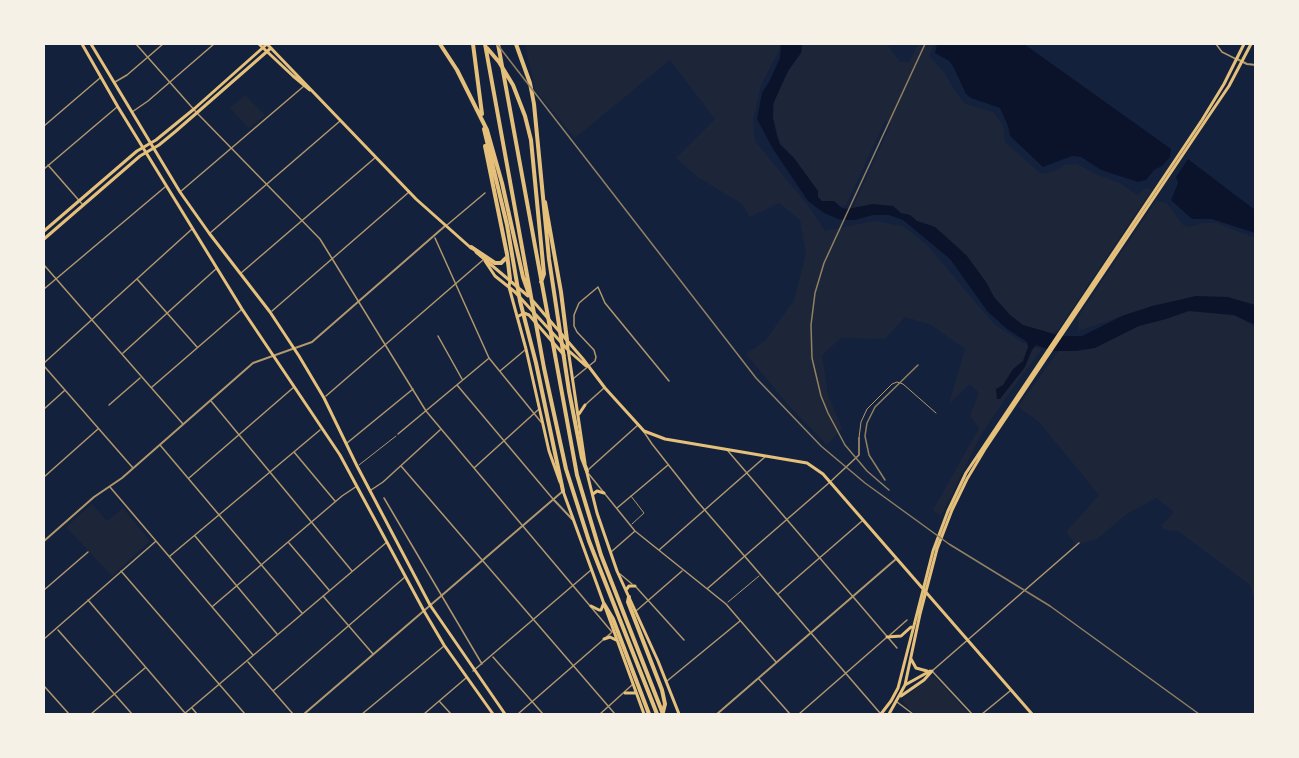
<!DOCTYPE html>
<html>
<head>
<meta charset="utf-8">
<style>
  body { margin:0 }
  #map { position:relative; width:1299px; height:758px; overflow:hidden; background:#14213d; font-family:Helvetica,sans-serif }
  canvas { display:block }
  .frame { position:absolute; inset:0; border:45px solid #f6f1e7; pointer-events:none }
</style>
</head>
<body>
<div id="map">
<canvas width="1299" height="758"></canvas>
<div class="frame"></div>
</div>
<script>
const ctx = document.querySelector('canvas').getContext('2d');
ctx.lineJoin = 'round';
function paint(path, color) { ctx.fillStyle = color; ctx.fill(path, 'evenodd'); }
const toPath = rows => new Path2D(rows.map(r => 'M' + r).join(''));
function strokePath(path, color, width, dash) { ctx.strokeStyle = color; ctx.lineWidth = width; ctx.lineCap = dash ? 'butt' : 'round'; ctx.setLineDash(dash || []); ctx.stroke(path); }
paint(toPath([
  [525,44,779,44,780,49,761,85,753,120,755,141,810,208,825,231,874,221,903,226,927,245,994,324,1023,343,1042,349,1008,395,981,435,941,516,933,510,979,428,970,416,979,393,970,384,949,404,965,349,931,325,905,317,885,339,841,338,822,355,828,395,842,428,827,445,789,406,746,354,765,341,794,300,806,254,800,220,779,203,750,217,742,204,699,178,676,158,715,119,670,60,575,138,535,90],
  [802,44,887,44,900,62,909,62,918,44,934,44,929,56,944,72,953,88,965,104,993,112,1003,125,1005,142,1041,174,1052,172,1065,165,1077,164,1095,174,1120,183,1137,195,1146,188,1152,190,1058,330,1051,334,1023,325,1010,315,994,297,986,282,959,248,935,227,917,221,910,215,902,214,896,208,858,207,852,209,891,124,885,121,846,205,840,207,837,203,822,201,818,197,816,189,794,158,780,144,773,117,775,99,788,71,801,53],
  [245,95,265,115,249,128,230,108],
  [1156,201,1167,203,1183,225,1189,227,1203,223,1217,223,1255,238,1255,313,1178,301,1133,312,1079,331,1078,317],
  [1183,310,1237,316,1255,327,1255,601,1250,585,1178,531,1165,530,1161,526,1174,512,1156,498,1127,514,1097,539,1076,545,1066,532,1099,495,1038,421,1018,407,1059,350],
  [92,504,107,521,123,508,150,541,112,576,66,527],
  [931,676,935,677,969,714,915,714,903,702,903,699]
]), '#1d2539');
paint(toPath([
  [781,44,802,44,801,53,788,71,773,104,773,118,777,136,780,144,794,158,818,191,818,197,822,201,834,201,842,208,847,209,873,204,893,206,901,213,910,215,917,221,935,227,967,256,986,282,994,297,1010,315,1023,325,1061,336,1082,336,1122,316,1152,306,1196,296,1228,297,1255,305,1255,325,1234,315,1189,311,1166,319,1139,326,1095,348,1076,351,1054,351,1036,345,1032,350,1025,367,1000,399,997,399,996,389,1003,385,1013,369,1023,361,1028,347,1027,342,1007,329,988,312,950,259,903,220,889,215,873,215,855,220,848,220,838,219,824,213,808,201,773,149,757,119,762,93,770,80,780,58],
  [937,44,1024,44,1171,149,1170,157,1162,166,1154,170,1146,180,1138,182,1101,170,1081,157,1072,156,1043,167,1010,136,1008,126,1000,108,971,98,966,94,953,66,949,61,935,53],
  [1188,159,1255,210,1255,233,1212,219,1192,219,1171,200,1178,183,1176,177]
]), '#0b132b');
strokePath(toPath([
  [859,438,861,422,867,409,892,384,897,382,903,384,936,413],
  [359,465,396,436],
  [631,496,644,513,632,524],
  [728,602,759,576]
]), '#b1986c', 1);
strokePath(toPath([
  [136,44,197,113,320,239,426,411,612,632],
  [1216,44,1222,52,1236,59],
  [115,82,127,75,163,44],
  [132,112,148,101,214,44],
  [44,126,100,78],
  [48,165,83,205],
  [44,169,117,107],
  [180,192,304,86],
  [447,225,485,193],
  [210,233,340,121],
  [435,238,489,358,541,422],
  [44,265,183,424],
  [241,273,376,157],
  [137,279,197,347],
  [44,289,165,187],
  [272,311,409,192],
  [438,336,462,379],
  [123,353,217,268],
  [44,363,192,229],
  [44,366,133,468],
  [500,371,525,350],
  [574,378,595,361,596,357,594,350,577,332,574,326,574,315,579,303,598,287,605,303,669,381],
  [457,385,553,499],
  [152,387,241,310],
  [326,396,483,260],
  [211,401,352,571],
  [109,405,140,378],
  [585,405,604,388],
  [44,409,64,391],
  [644,432,652,444,697,501,880,713],
  [398,434,488,359],
  [347,443,413,389],
  [160,445,302,613],
  [728,451,897,648],
  [294,452,335,501],
  [401,466,615,714],
  [474,468,539,409],
  [589,469,638,425],
  [588,473,635,531,726,604,776,662],
  [44,477,98,429],
  [189,478,294,387],
  [110,487,253,655],
  [371,490,383,482,440,430],
  [384,498,482,664],
  [617,508,668,465],
  [195,536,277,634],
  [289,543,329,590],
  [659,550,766,456],
  [611,552,635,531],
  [170,556,320,430],
  [121,571,245,714],
  [620,574,632,584],
  [636,587,684,640],
  [708,588,830,482,859,455,859,438],
  [44,590,88,552],
  [778,594,862,521],
  [323,596,373,654],
  [88,600,185,713],
  [213,606,342,496,357,486],
  [636,611,682,571],
  [58,630,132,714],
  [890,635,907,620],
  [44,639,155,542],
  [493,657,543,714],
  [248,662,293,714],
  [473,671,591,570],
  [759,679,790,714],
  [667,681,740,621],
  [44,686,69,714],
  [273,691,405,577],
  [440,702,451,714],
  [897,702,913,714],
  [192,708,197,714],
  [519,713,611,633],
  [91,714,145,668],
  [184,714,387,542],
  [362,714,444,646],
  [424,714,466,678],
  [600,714,632,685],
  [799,714,886,638],
  [972,714,932,671,1079,543],
  [982,714,1010,691]
]), '#b1986c', 1.5);
strokePath(toPath([
  [1237,59,1247,64,1256,65],
  [553,499,572,519],
  [44,541,94,497,122,478,253,363,312,342,445,226],
  [304,714,563,491],
  [717,714,896,559]
]), '#b1986c', 2);
strokePath(toPath([
  [259,44,293,76,310,90],
  [267,44,416,199,471,248],
  [44,231,137,151,156,140,194,109,267,44],
  [44,239,140,156,159,145,176,131,271,48],
  [476,252,528,296],
  [485,261,495,276,515,292,569,351,586,366],
  [510,279,509,287,526,349,549,451,560,482],
  [533,301,583,359,605,388,644,431,665,439,807,463,823,474,1032,714],
  [517,317,524,313,529,315,564,355],
  [567,342,585,463],
  [579,414,585,405],
  [586,469,597,513,617,571,658,661,679,714],
  [563,491,644,714],
  [593,494,597,491,604,493],
  [626,590,629,586,635,586],
  [591,606,599,610,601,610,603,605],
  [887,637,901,636,911,627],
  [604,639,610,637,616,640],
  [911,659,916,668,927,671],
  [905,685,930,671],
  [625,693,635,693],
  [901,696,924,680,932,671],
  [881,714,891,701,898,688,933,551,948,511,966,473,1202,120,1224,84,1244,44],
  [889,714,905,685,920,614,937,549,952,510,967,479,985,449,1210,114,1229,86,1251,44]
]), '#e5c07b', 3);
strokePath(toPath([
  [82,44,118,107,242,309,340,455,424,611,444,645,493,714],
  [91,44,180,192,209,233,270,312,299,356,324,398,357,466,430,605,505,714]
]), '#e5c07b', 3);
strokePath(toPath([
  [440,44,457,70,487,130,502,183,523,277,529,294],
  [473,44,482,114],
  [485,44,544,368,566,469,589,541,657,714],
  [498,44,577,475,601,555,663,714],
  [516,44,530,83,534,104,549,259,569,391,582,458,587,471],
  [487,48,499,62,513,85,525,116,531,140,544,274,541,282],
  [484,129,507,225,520,301,536,363,563,491],
  [485,146,507,254,510,279],
  [545,202,561,292,567,340],
  [471,247,495,263,501,263,506,258],
  [629,597,628,602,662,690,665,704,663,712],
  [604,604,613,619,649,714]
]), '#e5c07b', 4);
strokePath(toPath([
  [497,44,756,378,821,446,865,483,949,544,1050,606,1199,714],
  [885,480,869,455,865,436,867,423,875,407,918,365],
  [889,490,867,471,845,445,828,413,821,396,812,358,811,325,815,293,824,263,925,44]
]), '#918062', 1.5);
</script>
</body>
</html>
